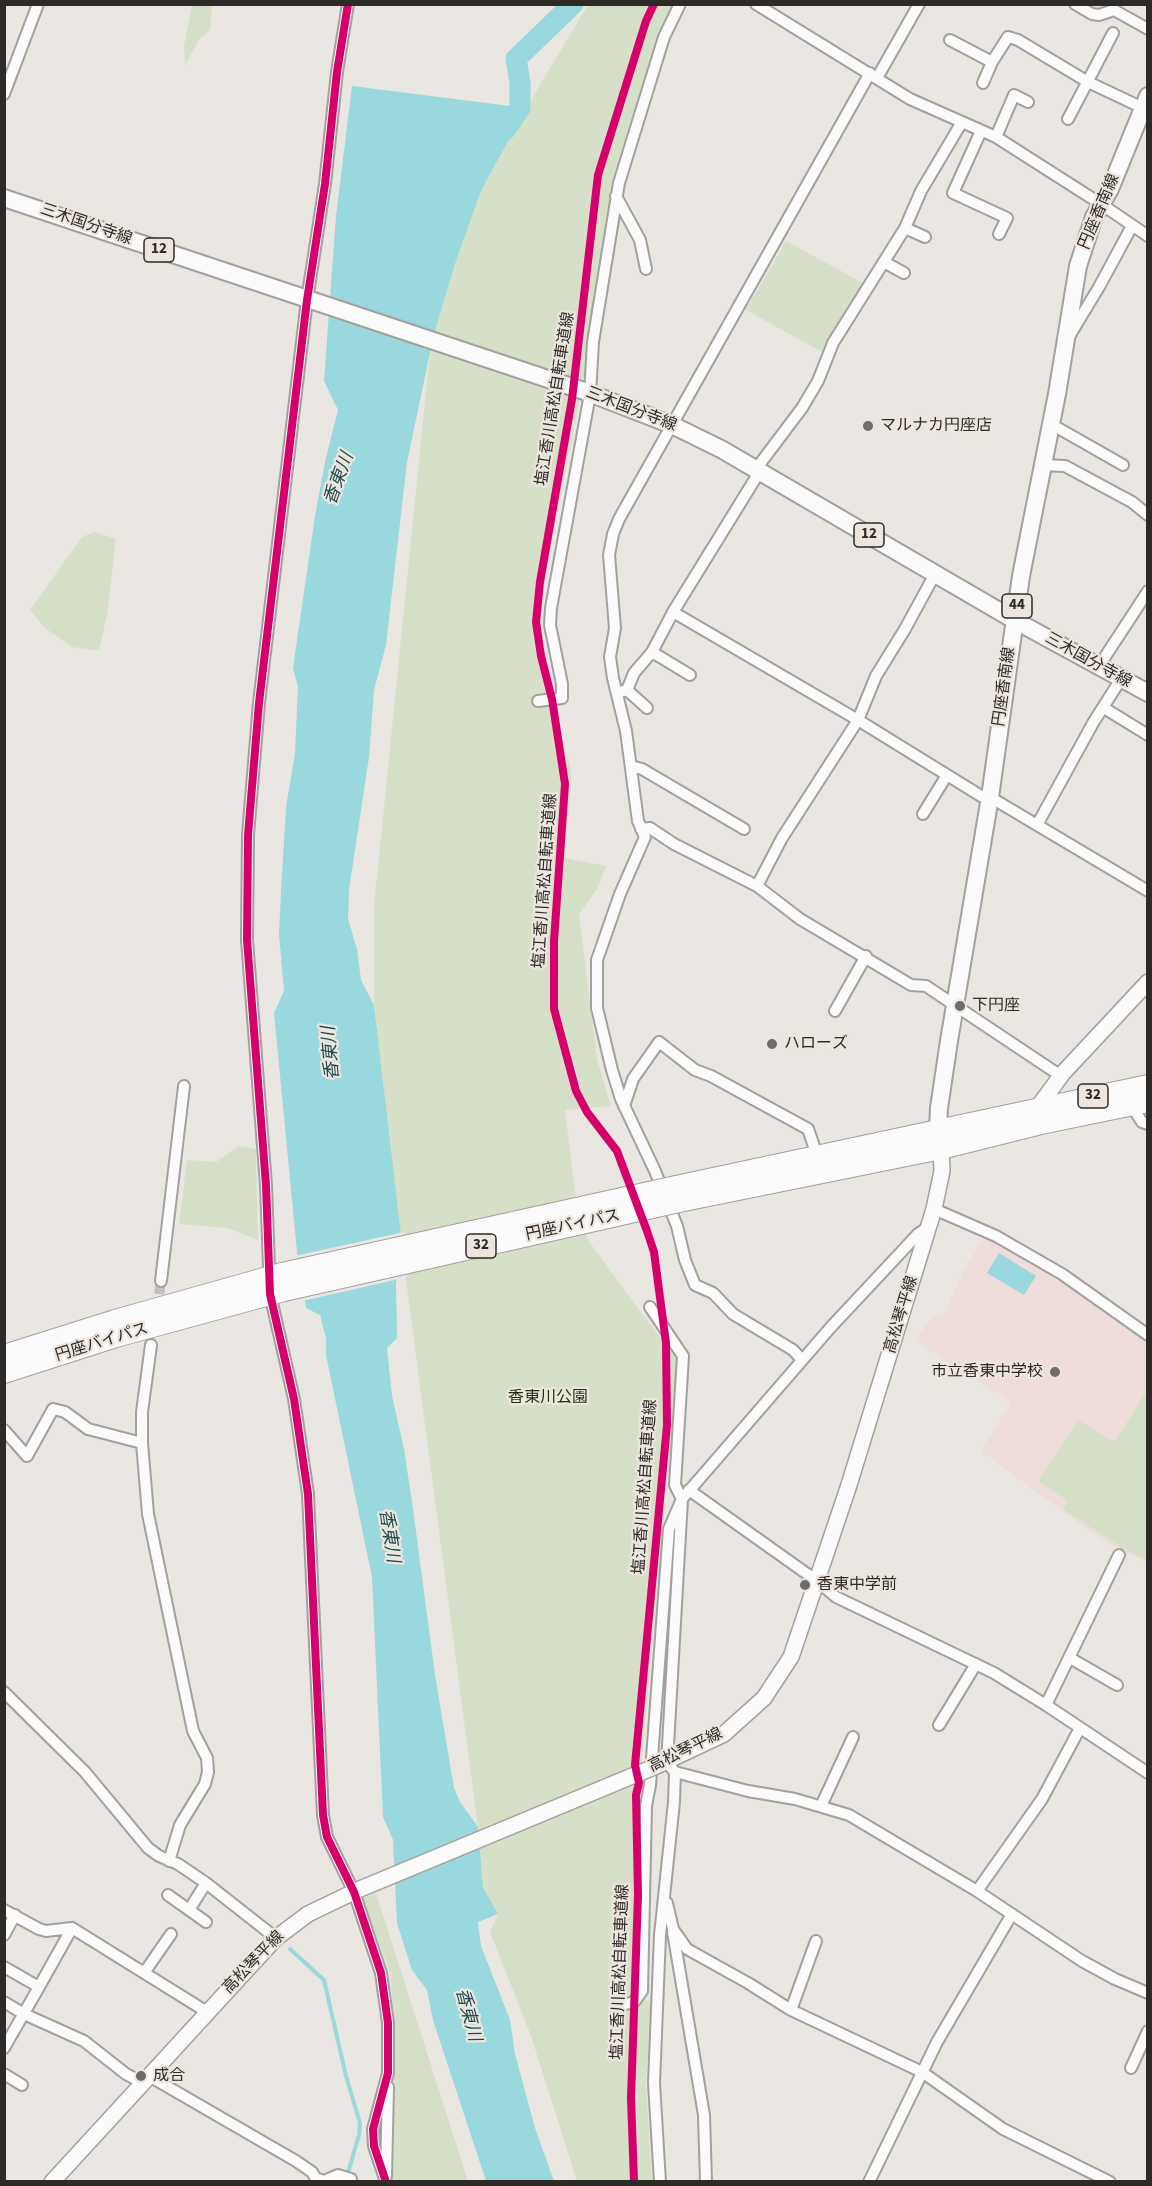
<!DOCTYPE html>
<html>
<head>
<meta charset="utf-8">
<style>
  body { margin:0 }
  #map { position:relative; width:1152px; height:2186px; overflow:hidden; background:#eae6e2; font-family:"Source Sans 3",sans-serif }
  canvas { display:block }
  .frame { position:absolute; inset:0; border:6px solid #2d2a28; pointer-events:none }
</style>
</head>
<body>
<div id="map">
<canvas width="1152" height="2186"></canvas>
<div class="frame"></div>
</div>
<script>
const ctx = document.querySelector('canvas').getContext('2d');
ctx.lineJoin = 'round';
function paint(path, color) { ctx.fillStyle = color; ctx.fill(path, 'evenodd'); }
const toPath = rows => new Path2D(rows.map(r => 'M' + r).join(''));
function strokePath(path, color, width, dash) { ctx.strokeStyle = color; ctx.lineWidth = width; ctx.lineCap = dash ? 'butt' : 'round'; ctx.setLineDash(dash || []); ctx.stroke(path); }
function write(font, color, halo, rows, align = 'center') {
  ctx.font = font + ' "Source Sans 3","Noto Sans JP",sans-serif'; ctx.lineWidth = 4.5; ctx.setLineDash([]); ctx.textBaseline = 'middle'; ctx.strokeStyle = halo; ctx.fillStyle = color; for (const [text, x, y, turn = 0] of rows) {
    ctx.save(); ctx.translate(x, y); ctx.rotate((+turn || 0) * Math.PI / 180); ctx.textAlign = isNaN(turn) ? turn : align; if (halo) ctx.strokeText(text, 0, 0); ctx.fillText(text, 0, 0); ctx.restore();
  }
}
paint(toPath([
  [985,1236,1061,1276,1147,1341,1147,1563,1099,1538,981,1451,1011,1402,915,1341,933,1315,944,1315,965,1268]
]), '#eeddda');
paint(toPath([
  [192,5,212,5,210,30,199,40,185,65,184,46],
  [588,5,675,5,660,32,615,180,583,383,540,601,541,638,562,739,572,773,565,858,606,866,597,889,579,914,597,1059,611,1106,565,1110,575,1192,588,1240,645,1318,678,1359,642,1758,638,1997,651,2002,646,2086,652,2181,577,2181,531,2036,490,1932,498,1914,483,1887,478,1827,402,1250,374,1005,374,906,430,352,434,334,456,261,481,191,526,108],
  [786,241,865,284,822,352,746,310],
  [94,532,116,539,107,615,99,651,72,647,45,628,30,610,82,537],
  [238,1146,256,1149,258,1240,227,1228,179,1224,187,1160,216,1162],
  [1147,1391,1148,1560,1147,1560,1122,1548,1063,1509,1068,1501,1038,1481,1078,1420,1114,1442],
  [376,1893,468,2181,392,2181,394,2026,390,1972,362,1899]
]), '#d6e0c9');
paint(toPath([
  [352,86,526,108,481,191,456,261,434,334,407,462,386,645,374,690,369,757,349,890,348,919,357,949,361,980,374,1005,401,1235,396,1284,397,1338,387,1348,392,1396,404,1449,413,1509,435,1675,454,1788,460,1802,478,1827,483,1887,498,1914,478,1922,481,1946,510,2020,515,2054,535,2128,554,2181,486,2181,433,2020,427,1990,412,1970,397,1923,393,1840,383,1817,372,1577,326,1355,326,1338,320,1315,306,1308,297,1252,274,1013,284,991,279,934,281,892,286,807,295,753,298,687,293,668,315,516,325,462,338,410,324,381,336,216],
  [999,1253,1036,1276,1024,1295,987,1273]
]), '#99d8dc');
paint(toPath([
  [404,1232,399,1279,302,1301,295,1256]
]), '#eae6e2');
strokePath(toPath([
  [290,1949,324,1980,346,2076,360,2123,359,2135,347,2176]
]), '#99d8dc', 4);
strokePath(toPath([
  [505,130,520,108,520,82,516,59,573,4]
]), '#99d8dc', 21);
strokePath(toPath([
  [157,1309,161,1281]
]), '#c4c0bd', 10, [10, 5]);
const street = toPath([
  [348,4,337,72,325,184,307,300,259,703,248,835,247,940,266,1185,270,1294,294,1399,308,1494,323,1815,327,1837,354,1892,381,1973,388,2023,388,2073,373,2129,374,2146,386,2182],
  [756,4,910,99,996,137,1101,204,1148,236],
  [1075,4,1092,14,1099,15,1114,10,1148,29],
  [950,40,992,62],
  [877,78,919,4],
  [983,83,992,62,1008,37,1018,40,1088,82,1143,108],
  [4,94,38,4],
  [1068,119,1113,33],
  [981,131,953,193,1007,218,999,234],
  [996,137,1014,95,1028,102],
  [616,196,640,240,646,269],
  [905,228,925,237],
  [884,262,904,273],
  [1070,335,1099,287,1132,226],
  [1051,424,1123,465],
  [1043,465,1065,466,1132,502,1148,515],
  [756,469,802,408,818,381,833,343,905,228,921,191,962,122],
  [673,612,858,720,981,796,990,797,1148,891],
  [652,652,690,675],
  [1099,666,1148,591],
  [627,690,647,708],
  [617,693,627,690,634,673,652,652,673,612,760,471],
  [538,701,562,698,562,684,550,625,551,608,590,394,593,342,619,183,664,37,680,4],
  [1104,708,1148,735],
  [631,766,642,769,744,829],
  [923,814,947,775],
  [1037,825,1093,723,1121,679],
  [641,829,650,828,674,844,757,886,800,919,911,985,926,986,1061,1076],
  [757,886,782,838,858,720,876,676,905,629,935,574],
  [835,1011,866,956],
  [1131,1105,1142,1122,1148,1124],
  [624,1106,633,1079,659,1042,695,1070,711,1076,808,1129,817,1155],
  [934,1209,996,1236,1062,1274,1148,1335],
  [161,1281,184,1086],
  [151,1345,142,1412,142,1443,148,1514,193,1731,207,1758,208,1772,205,1784,180,1825,169,1861],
  [802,1360,793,1350,733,1314,713,1293,695,1285,685,1260,677,1226,655,1171,621,1099,612,1070,597,1008,597,960,620,894,645,837,638,821,626,731,613,678,610,657,615,628,609,555,613,534,619,519,870,73],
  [4,1430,27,1456,53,1409,65,1412,88,1429,142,1443],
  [689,1490,817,1581,836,1597,994,1673,1046,1705,1148,1773],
  [1070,1658,1117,1685],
  [4,1692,85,1772,148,1848,159,1856,178,1864,206,1883,276,1938],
  [1046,1705,1119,1555],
  [939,1725,976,1664],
  [675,1772,748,1791,795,1799,849,1815,977,1891,1082,1961,1115,1979,1148,1993],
  [821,1806,853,1737],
  [977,1891,1042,1799,1080,1728],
  [168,1895,206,1922],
  [667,1903,673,1929,687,1949,748,1983,791,2010,922,2072,1003,2129,1110,2182],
  [4,1910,39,1929,46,1931,72,1928,207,2012],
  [189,1910,206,1883],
  [673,1932,704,2115,706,2182],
  [4,1935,15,1915],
  [4,1967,39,1987,72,1928],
  [144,1973,171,1934],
  [4,2002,24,2014,84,2041,126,2074,143,2083],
  [626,2004,634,2002,642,1991,646,1806,650,1785,669,1529,682,1499,675,1485,683,1356,650,1307],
  [791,2010,816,1941],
  [4,2048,39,1987],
  [1131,2068,1148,2031],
  [4,2074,22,2085],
  [149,2076,296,2161,312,2172,318,2182],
  [386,2176,388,2087],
  [318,2179,324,2181,338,2175,351,2179,351,2182],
  [660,2182,654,2083,660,1935,674,1802,675,1772,667,1763,682,1499,831,1327,918,1234,928,1227],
  [869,2182,937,2042,1012,1914]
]);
const secondary = toPath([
  [1039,1116,1038,1107,1063,1073,1148,982],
  [654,1767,724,1734,764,1698,791,1657,848,1488,934,1209,942,1171,941,1149],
  [52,2182,276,1938,308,1914,360,1889]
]);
const primary = toPath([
  [4,198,584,391,672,425,721,449,1016,621,1148,693],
  [940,1142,938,1129,939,1108,949,1041,990,797,1021,576,1057,394,1078,266,1094,217,1110,189,1148,96]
]);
const highway = toPath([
  [676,1186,1148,1085],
  [679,1202,941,1149,1041,1124,1148,1102],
  [4,1355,115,1320,282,1273],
  [4,1373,116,1337,284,1291]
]);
strokePath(street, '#a3a09d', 14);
strokePath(secondary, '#a3a09d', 18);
strokePath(primary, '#a3a09d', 20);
strokePath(highway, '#a3a09d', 22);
strokePath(street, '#fcfbfb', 10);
strokePath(secondary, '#fcfbfb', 15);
strokePath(primary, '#fcfbfb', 16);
strokePath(highway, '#fcfbfb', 20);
const secondaryBridge = toPath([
  [360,1889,654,1767]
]);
const highwayBridge = toPath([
  [282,1273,676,1186],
  [284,1291,679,1202]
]);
strokePath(secondaryBridge, '#a3a09d', 18, []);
strokePath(highwayBridge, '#a3a09d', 22, []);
strokePath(secondaryBridge, '#fcfbfb', 15);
strokePath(highwayBridge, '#fcfbfb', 20);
strokePath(toPath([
  [348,4,337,72,325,184,307,300,259,703,248,835,247,940,266,1185,270,1294,294,1399,308,1494,323,1815,327,1837,354,1892,381,1973,388,2023,388,2073,373,2129,374,2146,386,2182],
  [634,2182,631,2098,638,1895,636,1795,639,1783,635,1765,667,1425,666,1343,654,1252,647,1231,617,1151,587,1112,576,1091,554,1009,554,941,565,784,552,699,541,656,536,622,540,582,572,399,598,175,646,21,654,4]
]), '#d6006c', 8);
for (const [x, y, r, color] of [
  [868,426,6,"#6f6c69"],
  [960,1006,6,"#6f6c69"],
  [772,1044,6,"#6f6c69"],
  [1055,1372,6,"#6f6c69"],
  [805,1585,6,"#6f6c69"],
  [141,2076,6,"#6f6c69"]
]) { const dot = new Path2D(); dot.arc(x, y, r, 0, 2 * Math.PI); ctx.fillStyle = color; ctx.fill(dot); strokePath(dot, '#ede6df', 2); }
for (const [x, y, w] of [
  [159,250,30],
  [869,535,30],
  [1017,606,30],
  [1093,1096,30],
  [481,1246,30]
]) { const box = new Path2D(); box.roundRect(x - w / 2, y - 12, w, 24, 4.5); ctx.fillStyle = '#ede6df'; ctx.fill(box); strokePath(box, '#2d2a28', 1.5); }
write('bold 15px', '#2d2a28', null, [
  ["12",159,250],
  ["12",869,535],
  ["44",1017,606],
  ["32",1093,1096],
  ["32",481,1246]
]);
write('16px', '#2d2a28', '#ede6df', [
  ["円座香南線",1100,212,-67],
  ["三木国分寺線",86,225,19],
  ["塩江香川高松自転車道線",556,399,-81],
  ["三木国分寺線",631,410,21],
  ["三木国分寺線",1088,661,29],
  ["円座香南線",1005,687,-82],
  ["塩江香川高松自転車道線",546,881,-86],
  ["円座バイパス",573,1226,-12],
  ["高松琴平線",902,1315,-73],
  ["円座バイパス",102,1343,-17],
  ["塩江香川高松自転車道線",646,1487,-86],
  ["高松琴平線",686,1751,-26],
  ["高松琴平線",254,1963,-46],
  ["塩江香川高松自転車道線",621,1972,-88]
]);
write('16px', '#2d2a28', '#ede6df', [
  ["マルナカ円座店",880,426],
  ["下円座",972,1006],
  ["ハローズ",784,1044],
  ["市立香東中学校",1043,1372,"right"],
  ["香東中学前",817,1585],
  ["成合",153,2076]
], 'left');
write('16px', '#1d3207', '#ede6df', [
  ["香東川公園",548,1398]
]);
write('italic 18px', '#1e494c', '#ede6df', [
  ["香東川",340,479,-70],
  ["香東川",332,1053,-95],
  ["香東川",388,1536,81],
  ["香東川",467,2015,75]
]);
</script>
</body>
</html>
